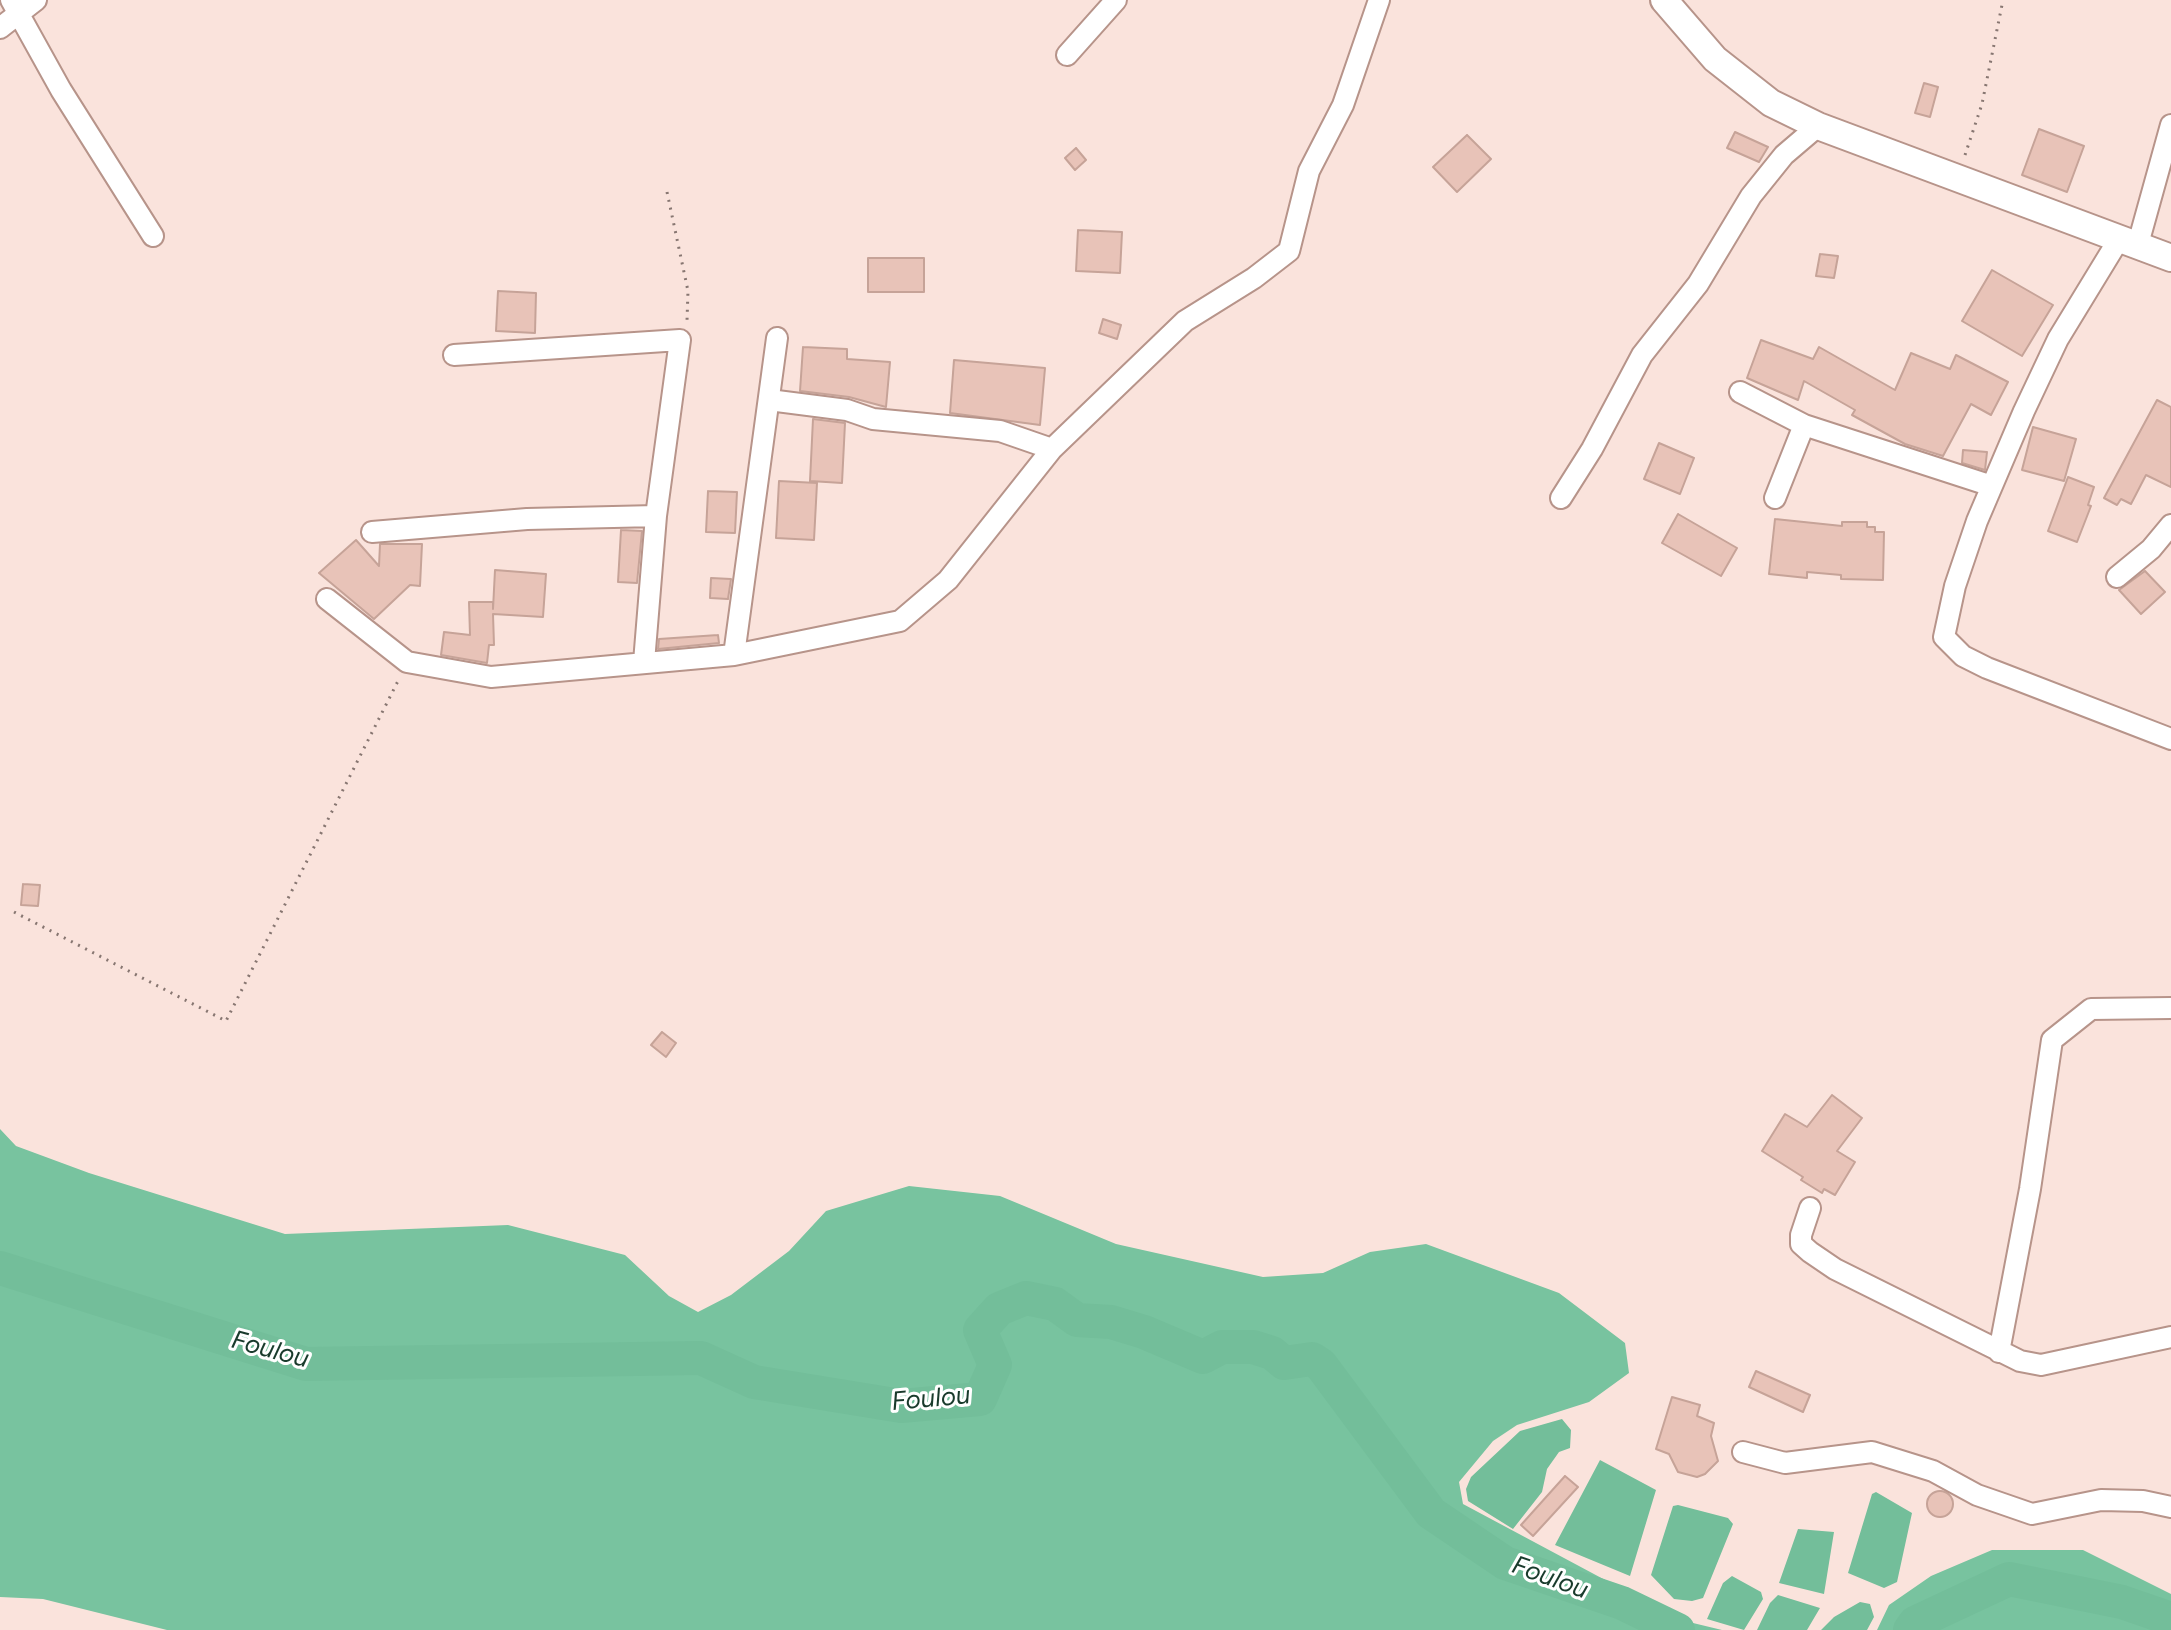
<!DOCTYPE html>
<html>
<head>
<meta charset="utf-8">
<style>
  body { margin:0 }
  canvas { display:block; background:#fae3dc }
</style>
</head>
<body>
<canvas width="2171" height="1630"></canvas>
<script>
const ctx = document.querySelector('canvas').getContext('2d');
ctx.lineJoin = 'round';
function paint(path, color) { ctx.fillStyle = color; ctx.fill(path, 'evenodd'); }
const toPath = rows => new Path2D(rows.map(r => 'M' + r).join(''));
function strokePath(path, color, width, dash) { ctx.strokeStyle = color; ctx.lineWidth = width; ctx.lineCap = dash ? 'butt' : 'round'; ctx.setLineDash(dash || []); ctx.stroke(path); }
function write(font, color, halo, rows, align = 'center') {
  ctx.font = font + ' Figtree,sans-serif'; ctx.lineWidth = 6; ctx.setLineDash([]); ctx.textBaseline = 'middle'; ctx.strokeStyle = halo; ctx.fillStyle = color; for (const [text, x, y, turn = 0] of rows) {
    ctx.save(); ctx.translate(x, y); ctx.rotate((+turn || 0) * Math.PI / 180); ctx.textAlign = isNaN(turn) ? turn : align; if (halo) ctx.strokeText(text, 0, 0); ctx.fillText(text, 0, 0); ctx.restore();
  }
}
paint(toPath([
  [0,1129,16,1146,89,1173,285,1234,508,1225,625,1255,669,1296,698,1312,731,1295,789,1251,826,1211,909,1186,1000,1196,1116,1244,1263,1277,1323,1273,1370,1252,1426,1244,1559,1293,1625,1343,1629,1373,1589,1402,1517,1425,1493,1441,1459,1482,1463,1504,1607,1581,1693,1623,1722,1630,167,1630,43,1599,0,1597],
  [1992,1550,2083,1550,2171,1594,2171,1630,1877,1630,1889,1605,1931,1576]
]), '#78c39f');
paint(toPath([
  [1562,1419,1571,1430,1570,1448,1559,1452,1547,1469,1542,1492,1513,1529,1468,1501,1466,1489,1471,1477,1520,1431],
  [1600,1460,1656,1490,1630,1576,1555,1545],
  [1876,1492,1912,1513,1897,1582,1884,1588,1848,1573,1872,1494],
  [1678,1505,1728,1518,1733,1524,1703,1598,1692,1601,1674,1599,1651,1575,1673,1506],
  [1798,1529,1834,1532,1824,1594,1779,1583],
  [1732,1576,1761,1592,1763,1599,1744,1630,1707,1619,1723,1583],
  [1778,1595,1820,1608,1807,1630,1757,1630,1770,1603],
  [1860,1602,1870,1604,1874,1617,1867,1630,1821,1630,1834,1617]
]), '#73be9a');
strokePath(toPath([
  [0,1268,306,1364,701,1358,754,1382,901,1406,980,1399,995,1365,980,1330,999,1309,1026,1298,1055,1304,1077,1320,1111,1322,1144,1332,1203,1357,1222,1347,1253,1347,1272,1353,1284,1363,1312,1359,1321,1365,1431,1513,1505,1563,1622,1603,1678,1630],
  [1910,1630,1915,1623,2009,1579,2122,1602,2171,1619]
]), '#73be9a', 34);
const building = toPath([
  [1924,83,1938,87,1930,117,1915,113,1924,83],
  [2039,129,2084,146,2067,192,2022,175,2039,129],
  [1735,132,1768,147,1759,162,1727,148,1735,132],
  [1467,135,1491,159,1457,192,1433,167,1467,135],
  [1076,148,1086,160,1075,170,1065,158,1076,148],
  [1078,230,1122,232,1120,273,1076,271,1078,230],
  [1820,254,1838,256,1834,278,1816,276,1820,254],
  [868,258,924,258,924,292,868,292,868,258],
  [1992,270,2053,305,2022,356,1962,321,1992,270],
  [498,291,536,293,535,333,496,331,498,291],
  [1103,319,1121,325,1117,339,1099,333,1103,319],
  [1761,340,1813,359,1819,347,1895,390,1911,353,1950,369,1956,355,2008,382,1991,415,1971,404,1943,456,1905,444,1852,415,1855,410,1804,381,1798,400,1747,378,1761,340],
  [803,347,847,349,847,359,890,362,886,407,849,397,800,391,803,347],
  [954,360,1045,368,1040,425,950,413,954,360],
  [2157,400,2171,407,2171,487,2146,475,2131,504,2121,499,2117,505,2104,498,2157,400],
  [813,419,845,423,842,483,810,481,813,419],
  [2033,427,2076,439,2064,481,2022,470,2033,427],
  [1659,443,1694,458,1680,494,1644,479,1659,443],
  [1963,450,1987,452,1985,470,1962,463,1963,450],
  [2068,477,2094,487,2088,505,2091,506,2077,542,2048,531,2068,477],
  [779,481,817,483,814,540,776,538,779,481],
  [708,491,737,492,735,533,706,532,708,491],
  [1678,514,1737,548,1721,576,1662,543,1678,514],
  [1775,519,1842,526,1842,522,1867,522,1867,527,1875,527,1875,532,1884,532,1883,580,1841,579,1841,575,1807,572,1807,578,1769,574,1775,519],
  [621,530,642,531,637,583,618,582,621,530],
  [356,540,379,566,380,544,422,544,420,586,410,585,374,619,319,573,356,540],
  [495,570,546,574,543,617,493,614,494,645,489,645,487,663,441,655,444,632,470,635,469,602,493,602,493,609,495,570],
  [2145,571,2165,592,2141,614,2119,590,2145,571],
  [711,578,731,579,728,599,710,598,711,578],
  [718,635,719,643,658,649,659,639,718,635],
  [23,884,40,885,38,906,21,905,23,884],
  [662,1032,676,1043,666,1057,651,1045,662,1032],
  [1832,1095,1862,1118,1837,1151,1855,1162,1835,1195,1824,1189,1822,1193,1801,1180,1803,1177,1762,1151,1785,1114,1807,1127,1832,1095],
  [1756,1371,1810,1395,1803,1412,1749,1387,1756,1371],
  [1672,1397,1700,1405,1697,1416,1714,1423,1711,1436,1718,1461,1705,1474,1697,1477,1678,1472,1669,1454,1656,1449,1672,1397],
  [1565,1476,1578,1487,1533,1536,1521,1525,1565,1476],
  '1927 1504a13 13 0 1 1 26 0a13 13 0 1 1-26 0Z'
]);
paint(building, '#e8c3b8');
strokePath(building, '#c6a398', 2);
const minor = toPath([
  [11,0,61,90,153,236],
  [0,28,36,0],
  [1067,55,1116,0],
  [2119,239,2058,339,2024,411,1977,521,1955,586,1944,637,1963,656,1987,668,2171,739],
  [2138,244,2171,125],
  [454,355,680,340,656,516,644,662],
  [1740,392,1804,425,1775,498],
  [769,400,847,410,873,419,1000,431,1052,449],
  [1804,425,1992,486],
  [1561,498,1592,449,1642,355,1698,284,1751,196,1784,155,1818,126],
  [372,532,527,519,656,516],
  [2117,577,2151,549,2171,525],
  [327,599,407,662,491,677,734,655,900,621,948,580,1052,449,1185,321,1254,278,1289,251,1309,171,1343,105,1379,0],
  [734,655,777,338],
  [1810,1208,1801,1235,1801,1244,1810,1252,1835,1269,2020,1361,2041,1365,2171,1337],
  [1999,1352,2030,1189,2052,1040,2091,1009,2171,1008],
  [1743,1452,1785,1463,1872,1452,1933,1471,1977,1495,2032,1514,2101,1500,2143,1501,2171,1507]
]);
const tertiary = toPath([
  [1664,0,1715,59,1771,103,1818,126,2171,258]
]);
strokePath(minor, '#b7948a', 24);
strokePath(tertiary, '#b7948a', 30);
strokePath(toPath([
  [1965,155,1982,104,2003,0],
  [667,192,688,291,687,321],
  [14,912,226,1021,398,681]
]), '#877671', 3, [2, 6]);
strokePath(minor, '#fff', 20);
strokePath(tertiary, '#fff', 26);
write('italic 26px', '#193b2c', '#fff', [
  ["Foulou",270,1350,15],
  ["Foulou",931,1399,-5],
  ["Foulou",1550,1578,20]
]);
</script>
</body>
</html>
